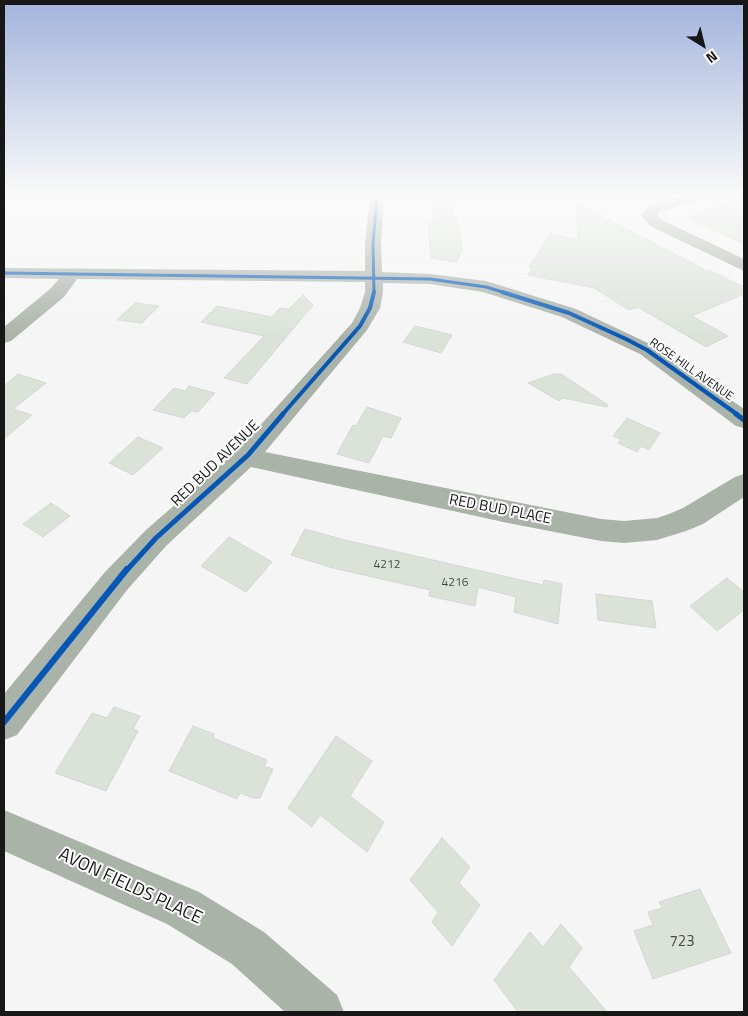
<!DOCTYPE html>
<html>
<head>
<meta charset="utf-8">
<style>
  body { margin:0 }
  #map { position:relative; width:748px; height:1016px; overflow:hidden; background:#f4f5f4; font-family:"Titillium Web",sans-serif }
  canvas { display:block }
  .frame { position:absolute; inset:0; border:5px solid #161716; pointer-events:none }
  .north { position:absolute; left:678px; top:20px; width:50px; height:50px; -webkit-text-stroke:4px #fff; paint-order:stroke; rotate:144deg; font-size:14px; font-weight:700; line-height:20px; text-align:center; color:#161716 }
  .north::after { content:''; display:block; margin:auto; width:18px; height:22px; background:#161716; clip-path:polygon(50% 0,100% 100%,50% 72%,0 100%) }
</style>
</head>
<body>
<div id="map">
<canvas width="748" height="1016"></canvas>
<div class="frame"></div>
<div class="north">N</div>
</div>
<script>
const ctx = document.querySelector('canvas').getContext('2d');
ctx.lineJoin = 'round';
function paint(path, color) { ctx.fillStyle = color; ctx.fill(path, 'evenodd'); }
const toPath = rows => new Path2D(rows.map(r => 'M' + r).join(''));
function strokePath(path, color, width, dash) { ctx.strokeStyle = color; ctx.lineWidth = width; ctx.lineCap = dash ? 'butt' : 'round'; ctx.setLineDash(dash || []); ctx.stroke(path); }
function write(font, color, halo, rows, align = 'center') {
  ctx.font = font + ' "Titillium Web",sans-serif'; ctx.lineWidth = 4; ctx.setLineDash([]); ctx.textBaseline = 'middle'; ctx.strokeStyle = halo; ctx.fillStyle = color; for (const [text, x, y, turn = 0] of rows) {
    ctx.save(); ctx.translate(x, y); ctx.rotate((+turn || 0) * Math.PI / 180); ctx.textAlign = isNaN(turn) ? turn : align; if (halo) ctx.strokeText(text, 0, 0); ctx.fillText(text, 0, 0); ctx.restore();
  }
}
const building = toPath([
  [744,196,744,244,687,218,743,196,744,196],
  [431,197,450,197,454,218,457,218,462,249,457,262,431,258,428,222,434,222,431,197],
  [576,203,708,271,709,270,744,287,744,294,692,316,728,336,706,347,638,307,629,310,594,288,528,275,533,268,529,267,550,234,578,240,576,203],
  [303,295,313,305,247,384,224,378,264,336,201,322,217,306,272,317,280,308,289,309,303,295],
  [135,303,159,306,142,323,117,320,135,303],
  [415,326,452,335,441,353,403,342,415,326],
  [18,374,46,383,13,409,32,415,4,439,4,386,18,374],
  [554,374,561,374,608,405,607,407,563,398,559,401,528,383,554,374],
  [189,386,215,393,198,412,191,411,184,418,153,410,174,388,185,391,189,386],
  [367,407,401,418,391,438,383,436,369,463,337,454,353,425,356,426,367,407],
  [627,418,660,433,649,450,641,446,637,452,618,443,621,439,613,436,627,418],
  [138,437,163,448,133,475,109,463,138,437],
  [51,503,70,516,43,537,23,524,51,503],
  [305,529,345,540,543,585,544,580,562,584,558,624,514,612,516,597,478,587,475,606,429,596,430,590,333,568,291,555,305,529],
  [229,537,272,562,246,592,201,566,229,537],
  [727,578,744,592,744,610,717,631,690,606,727,578],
  [596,594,652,601,656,628,598,620,596,594],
  [114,707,140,716,133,729,138,731,106,791,55,773,92,713,107,718,114,707],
  [193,726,214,734,213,738,267,760,264,766,273,769,260,798,253,798,240,793,237,799,169,771,193,726],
  [336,736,372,761,350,796,384,822,367,852,320,815,312,827,288,808,336,736],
  [442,838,470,867,459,883,480,905,452,946,432,922,438,912,410,880,442,838],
  [700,889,731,953,653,979,634,931,653,925,648,912,662,908,659,902,700,889],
  [561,924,582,948,569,967,607,1012,518,1012,494,980,530,932,543,947,561,924]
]);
paint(building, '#dbe3d9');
strokePath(building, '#d4d5d4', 1);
paint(toPath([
  [370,196,384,196,381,244,382,272,430,274,486,281,576,309,654,346,744,409,744,428,736,426,640,354,562,317,483,292,430,284,383,283,383,292,380,308,367,330,265,452,601,519,624,521,657,518,669,514,683,508,735,477,744,474,744,497,703,524,686,531,657,540,624,543,601,541,508,523,251,467,166,546,127,590,17,735,4,740,4,694,105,572,146,530,239,449,352,323,360,308,365,292,365,282,77,279,64,297,11,341,4,343,4,327,50,289,59,279,4,278,4,268,365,271,365,244,370,196],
  [680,196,703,196,701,199,659,212,657,215,662,220,744,259,744,271,650,226,640,215,649,206,680,196],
  [4,810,199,892,264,932,337,995,344,1012,285,1012,232,964,167,924,4,851,4,810]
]), '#aab3a8');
strokePath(toPath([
  [4,273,430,279,486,287,506,293],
  [374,293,373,244,377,196]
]), '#0057b8', 3);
strokePath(toPath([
  [502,292,569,313,626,339,647,350,738,415],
  [282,415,360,326,370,308,374,292]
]), '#0057b8', 4);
strokePath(toPath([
  [736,414,744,420],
  [126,571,156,538,248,455,283,414]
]), '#0057b8', 5);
strokePath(toPath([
  [4,722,127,569]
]), '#0057b8', 6);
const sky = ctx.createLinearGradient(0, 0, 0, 338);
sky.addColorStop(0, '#a2b4dc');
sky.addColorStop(0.58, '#fafafa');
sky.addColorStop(1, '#fafafa00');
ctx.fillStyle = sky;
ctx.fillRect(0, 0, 748, 338);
write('12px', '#161716', '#fff', [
  ["ROSE HILL AVENUE",691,370,35]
]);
write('12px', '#484b48', null, [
  ["4212",387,565],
  ["4216",455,583]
]);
write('15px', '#161716', '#fff', [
  ["RED BUD AVENUE",216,464,-44],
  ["RED BUD PLACE",500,510,11]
]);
write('15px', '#484b48', null, [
  ["723",682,942]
]);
write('18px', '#161716', '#fff', [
  ["AVON FIELDS PLACE",130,887,25]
]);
</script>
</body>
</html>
